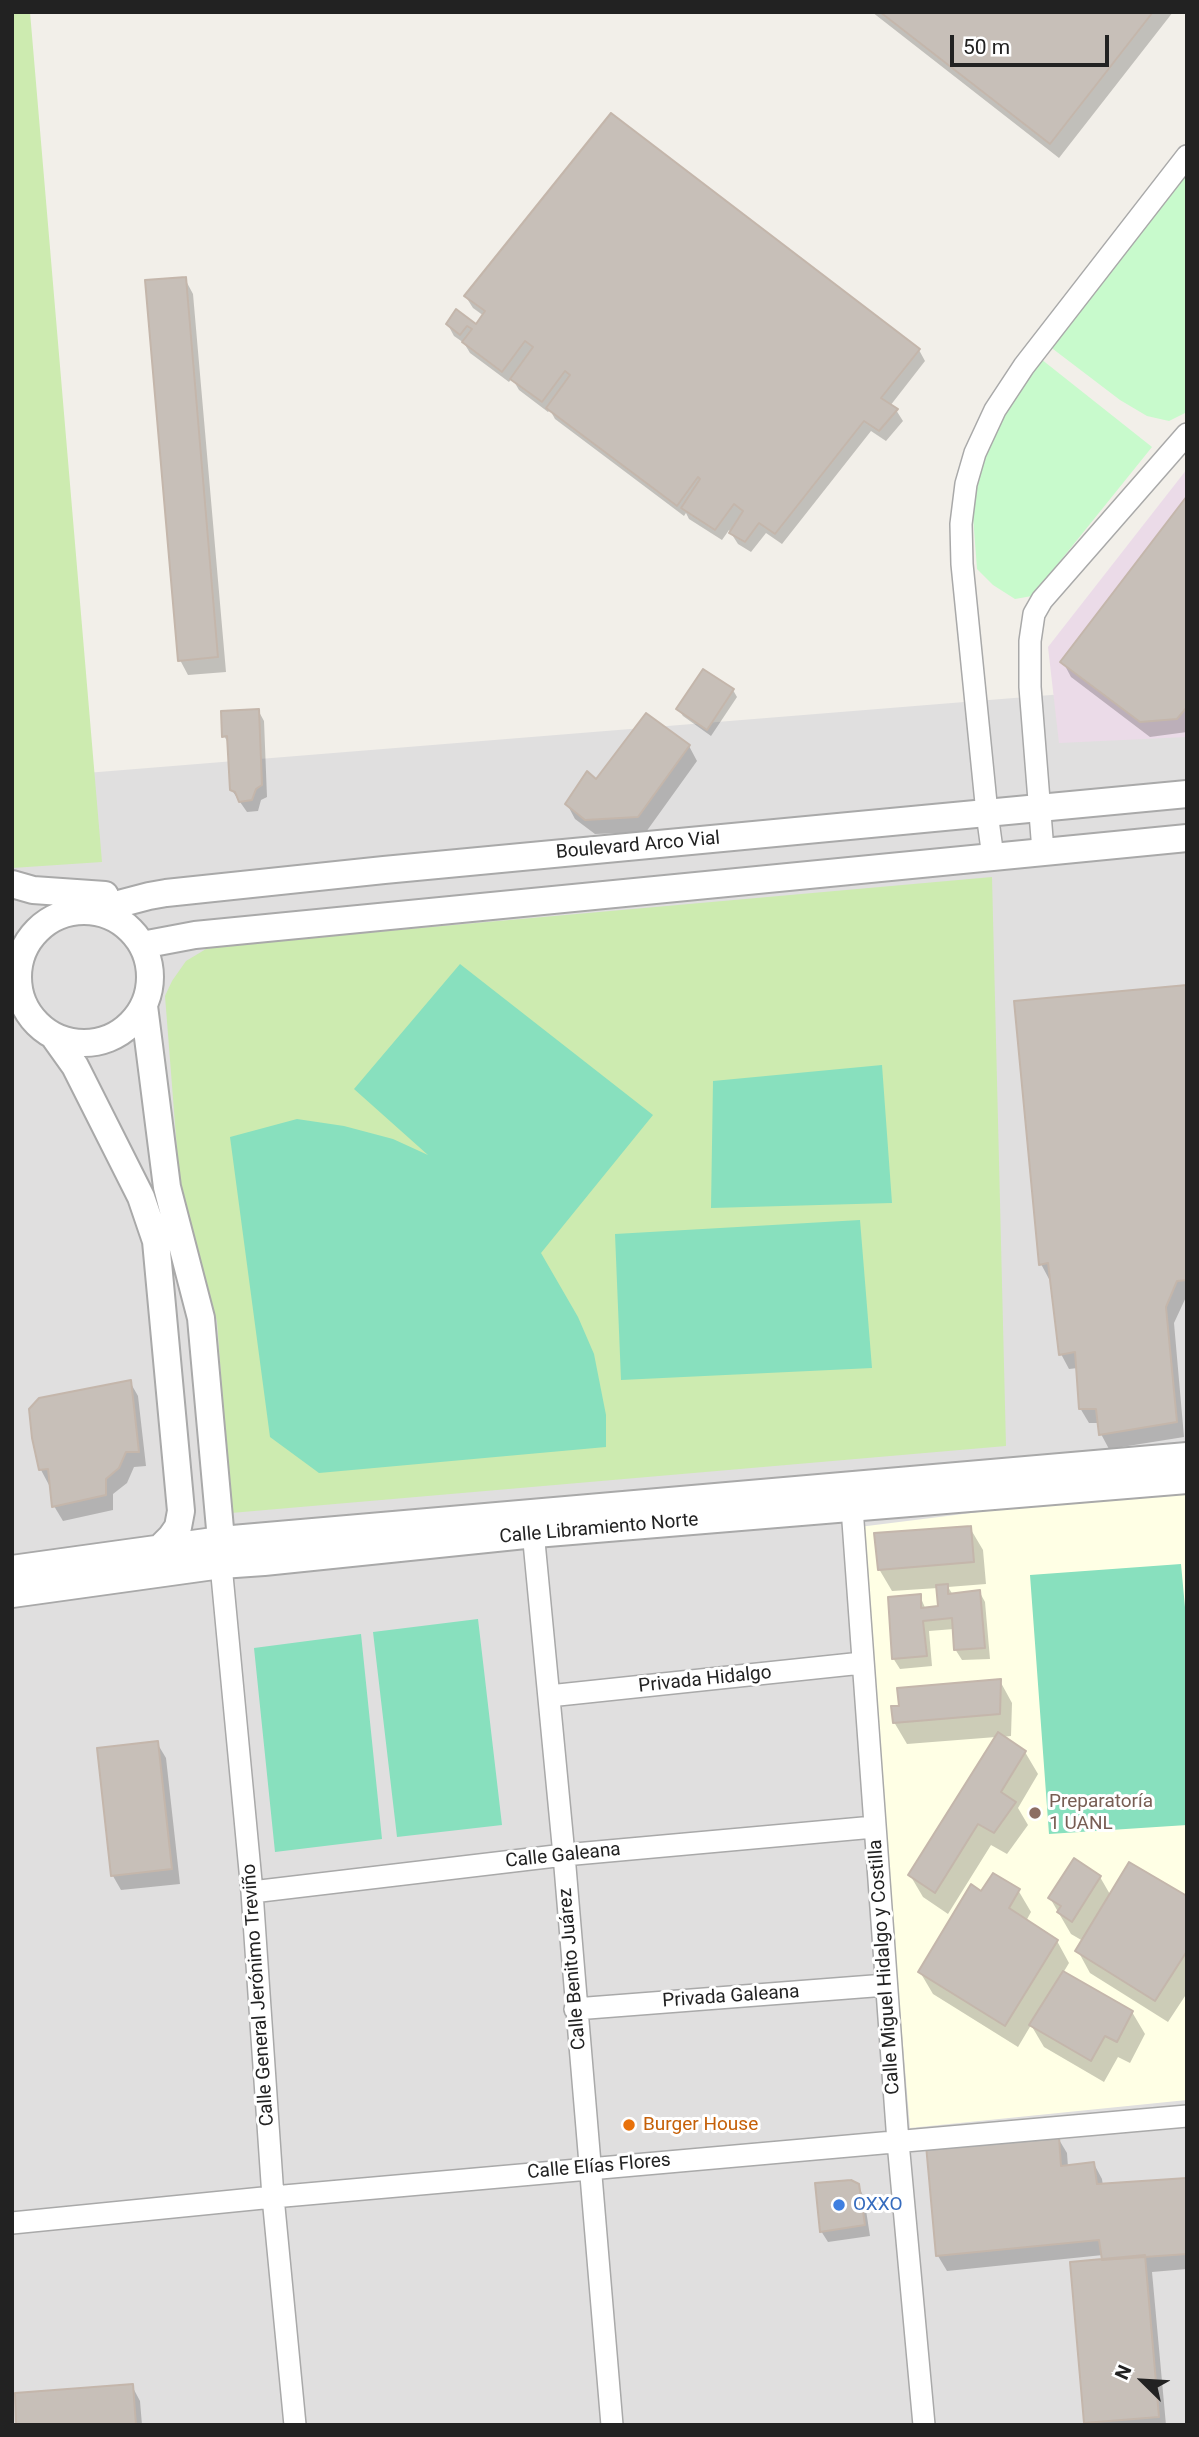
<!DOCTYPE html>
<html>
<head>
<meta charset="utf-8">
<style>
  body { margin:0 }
  #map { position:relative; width:1199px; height:2437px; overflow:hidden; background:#f2efe9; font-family:Roboto,sans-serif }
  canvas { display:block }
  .frame { position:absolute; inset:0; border:14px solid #222; pointer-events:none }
  .north { position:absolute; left:1108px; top:2346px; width:70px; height:70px; -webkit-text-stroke:5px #fff; paint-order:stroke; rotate:294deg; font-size:19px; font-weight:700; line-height:28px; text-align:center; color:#222 }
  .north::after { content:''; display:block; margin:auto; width:24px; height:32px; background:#222; clip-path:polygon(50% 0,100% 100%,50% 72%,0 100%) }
  .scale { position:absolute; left:950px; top:35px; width:159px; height:32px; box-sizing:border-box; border:4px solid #222; border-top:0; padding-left:9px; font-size:21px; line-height:24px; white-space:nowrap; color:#222; -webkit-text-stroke:5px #fff; paint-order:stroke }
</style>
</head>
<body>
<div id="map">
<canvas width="1199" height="2437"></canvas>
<div class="frame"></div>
<div class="north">N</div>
<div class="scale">50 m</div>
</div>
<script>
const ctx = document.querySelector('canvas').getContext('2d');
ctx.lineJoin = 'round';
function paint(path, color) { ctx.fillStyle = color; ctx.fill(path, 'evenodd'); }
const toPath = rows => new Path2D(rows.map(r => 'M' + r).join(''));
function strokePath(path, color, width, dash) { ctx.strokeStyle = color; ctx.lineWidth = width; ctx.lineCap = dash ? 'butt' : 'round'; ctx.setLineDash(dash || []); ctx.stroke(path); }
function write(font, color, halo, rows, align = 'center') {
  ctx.font = font + ' Roboto,sans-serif'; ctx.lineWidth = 6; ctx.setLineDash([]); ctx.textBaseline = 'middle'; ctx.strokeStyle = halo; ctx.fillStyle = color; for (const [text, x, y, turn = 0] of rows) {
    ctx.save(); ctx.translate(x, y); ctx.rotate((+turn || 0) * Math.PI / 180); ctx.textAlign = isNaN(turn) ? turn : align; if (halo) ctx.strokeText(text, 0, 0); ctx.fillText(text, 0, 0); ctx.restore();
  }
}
paint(toPath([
  [1187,684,1187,2425,12,2425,12,779]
]), '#e0dfdf');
paint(toPath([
  [1187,469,1187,737,1059,743,1048,647]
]), '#ebdbe8');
paint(toPath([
  [1187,1486,1187,2100,910,2128,859,1527]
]), '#ffffe5');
paint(toPath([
  [12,12,30,12,102,862,12,868],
  [992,877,1006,1446,231,1513,217,1321,183,1226,165,996,172,981,186,961,206,949,229,945]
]), '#cdebb0');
paint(toPath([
  [1187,165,1187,412,1169,421,1147,416,1120,400,1053,349,1052,345],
  [1041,359,1152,447,1032,596,1015,599,993,585,977,569,973,516,982,455,999,411]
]), '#c8facc');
paint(toPath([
  [460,964,653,1115,541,1253,578,1317,594,1354,606,1415,606,1447,319,1473,270,1437,230,1137,297,1119,344,1126,393,1139,428,1155,354,1089],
  [882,1065,892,1203,711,1208,713,1081],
  [860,1220,872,1368,621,1380,615,1234],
  [1181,1564,1187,1629,1187,1825,1049,1834,1030,1575],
  [478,1619,502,1825,397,1837,373,1632],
  [361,1634,382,1839,275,1852,254,1648]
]), '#88e0be');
paint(toPath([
  [872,12,1173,12,1059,158],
  [612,115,919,350,925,361,890,406,896,410,903,421,886,441,871,431,782,544,766,533,751,552,738,544,729,530,722,540,689,519,686,513,684,516,555,419,550,410,548,412,519,390,512,378,509,382,470,353,464,343,454,336,448,325,476,326,484,316,473,308,466,297],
  [185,279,193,294,226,672,188,675,180,660],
  [1187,498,1187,732,1150,737,1071,677,1063,662],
  [733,690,737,697,711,736,683,716,678,709],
  [258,710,264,721,267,797,261,800,258,811,247,812,231,789,230,746,224,736],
  [689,746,697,761,646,832,595,834,575,819,567,804,596,782],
  [1187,987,1187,1295,1174,1323,1184,1437,1109,1449,1101,1434,1099,1423,1089,1423,1080,1408,1078,1368,1069,1369,1061,1354,1052,1278,1049,1279,1041,1264],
  [130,1382,138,1396,146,1466,134,1467,127,1483,113,1494,113,1510,63,1521,54,1506,52,1484,49,1485,41,1470],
  [970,1528,983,1550,986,1584,948,1587,953,1595,979,1591,985,1602,990,1659,962,1660,955,1649,954,1629,929,1631,932,1666,900,1669,893,1658,920,1596,926,1610,940,1608,938,1588,892,1591,879,1569],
  [1000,1681,1012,1703,1011,1736,1002,1737,1025,1752,1038,1774,1018,1808,1028,1825,1007,1854,991,1845,948,1914,923,1897,910,1875,996,1737,907,1744,894,1722],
  [157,1743,166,1758,180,1884,121,1890,113,1876],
  [1100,1877,1111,1896,1187,1898,1187,1993,1168,2022,1090,1973,1078,1951,1083,1941,1071,1934,1050,1898],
  [1018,1890,1031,1912,1026,1921,1057,1941,1069,1963,1063,1973,1132,2012,1145,2034,1130,2063,1118,2057,1104,2082,1044,2047,1031,2025,1018,2047,933,1994,920,1972,982,1893],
  [1058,2138,1067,2153,1068,2167,1094,2164,1102,2179,1103,2186,1187,2180,1187,2269,1152,2272,1166,2425,1087,2425,1086,2423,1103,2255,947,2271,938,2256,928,2146],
  [858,2186,864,2197,870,2236,828,2242,821,2231],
  [132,2386,140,2401,142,2425,18,2425]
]), '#0003');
const building = toPath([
  [880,12,1153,12,1050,144,880,12],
  [611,113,920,349,881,398,898,409,879,431,864,421,775,534,759,523,745,542,729,533,743,511,734,504,715,530,681,508,700,479,698,477,677,506,546,408,570,375,565,371,542,402,510,379,533,347,525,341,502,372,462,342,472,329,467,326,460,335,446,324,456,309,476,324,485,311,464,296,611,113],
  [186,277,218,657,178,661,145,280,186,277],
  [1187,496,1187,707,1177,719,1140,722,1060,662,1187,496],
  [703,669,734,689,707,730,676,709,703,669],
  [259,709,262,785,256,789,252,800,239,802,235,792,230,790,227,736,222,737,221,711,259,709],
  [646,713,690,745,638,817,585,820,565,804,587,771,596,779,646,713],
  [1187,985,1187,1280,1177,1281,1166,1307,1177,1422,1099,1435,1096,1409,1079,1409,1075,1352,1059,1355,1048,1263,1039,1265,1014,1001,1187,985],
  [131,1380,139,1452,126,1452,119,1468,106,1479,106,1495,52,1507,48,1469,39,1470,32,1438,29,1409,39,1398,131,1380],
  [971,1526,974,1562,878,1570,874,1533,971,1526],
  [948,1584,948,1594,980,1590,985,1648,954,1650,952,1618,923,1621,927,1656,892,1659,888,1597,921,1594,921,1608,938,1606,936,1585,948,1584],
  [1001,1679,1000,1714,893,1723,891,1706,899,1706,897,1688,1001,1679],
  [998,1732,1026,1751,1001,1792,1016,1802,994,1833,978,1824,935,1893,908,1875,998,1732],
  [158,1741,172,1869,111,1876,97,1748,158,1741],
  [1074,1858,1101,1876,1072,1922,1057,1912,1061,1906,1048,1898,1074,1858],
  [1129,1862,1187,1896,1187,1951,1155,2001,1075,1951,1129,1862],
  [993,1873,1020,1889,1009,1908,1058,1940,1005,2026,918,1972,971,1884,981,1891,993,1873],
  [1063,1971,1133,2011,1117,2042,1105,2036,1091,2061,1029,2025,1063,1971],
  [1059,2137,1061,2166,1094,2162,1097,2184,1187,2178,1187,2254,1102,2260,1099,2240,936,2256,926,2145,1059,2137],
  [851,2180,859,2184,865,2225,820,2232,815,2183,851,2180],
  [1145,2255,1159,2417,1084,2423,1070,2262,1145,2255],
  [133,2384,136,2425,16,2425,15,2393,133,2384]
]);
paint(building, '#c7bfb8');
strokePath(building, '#c4b6ab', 2);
const minor = toPath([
  [1043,851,1030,687,1030,641,1034,614,1042,600,1187,434],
  [993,857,987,813,962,564,961,524,966,484,975,453,995,410,1024,366,1187,156],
  [851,1494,898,2142,924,2425],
  [532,1521,564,1855,612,2425],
  [221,1565,252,1892,273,2197,295,2425],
  [549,1696,862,1663],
  [252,1892,564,1855,874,1827],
  [575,2009,886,1985],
  [12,2223,273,2197,1187,2116]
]);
const tertiary = toPath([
  [12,884,33,890,105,895],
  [92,911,149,896,166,893,384,870,1187,794],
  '18 977a66 66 0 1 1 132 0a66 66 0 1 1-132 0Z',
  [142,945,195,935,1187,838],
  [144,1006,167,1187,201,1318,221,1540],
  [55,1038,75,1066,141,1197,156,1241,181,1511,178,1527,171,1537,158,1550],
  [12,1569,221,1540,1187,1456],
  [12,1594,221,1565,264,1562,535,1534,1187,1480]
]);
strokePath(minor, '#a9a9a9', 24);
strokePath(tertiary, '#a9a9a9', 30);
strokePath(minor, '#fff', 21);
strokePath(tertiary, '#fff', 26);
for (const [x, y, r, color] of [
  [1035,1813,7,"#8d6e63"],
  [629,2125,7,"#e8710a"],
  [839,2205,7,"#3f7fe0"]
]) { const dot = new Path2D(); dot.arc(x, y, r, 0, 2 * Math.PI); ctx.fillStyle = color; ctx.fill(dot); strokePath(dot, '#fff', 2.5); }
write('19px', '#222', '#fff', [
  ["Boulevard Arco Vial",638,846,-5],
  ["Calle Libramiento Norte",599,1529,-5],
  ["Privada Hidalgo",705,1680,-6],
  ["Calle Galeana",563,1856,-6],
  ["Calle Miguel Hidalgo y Costilla",885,1967,-94],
  ["Calle Benito Juárez",573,1969,-95],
  ["Calle General Jerónimo Treviño",259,1995,-94],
  ["Privada Galeana",731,1997,-4],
  ["Calle Elías Flores",599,2167,-5]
]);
write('19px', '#785e54', '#fff', [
  ["Preparatoría",1049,1802],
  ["1 UANL",1049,1824]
], 'left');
write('19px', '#c56008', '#fff', [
  ["Burger House",643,2125]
], 'left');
write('19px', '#366cbe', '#fff', [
  ["OXXO",853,2205]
], 'left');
</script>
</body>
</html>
